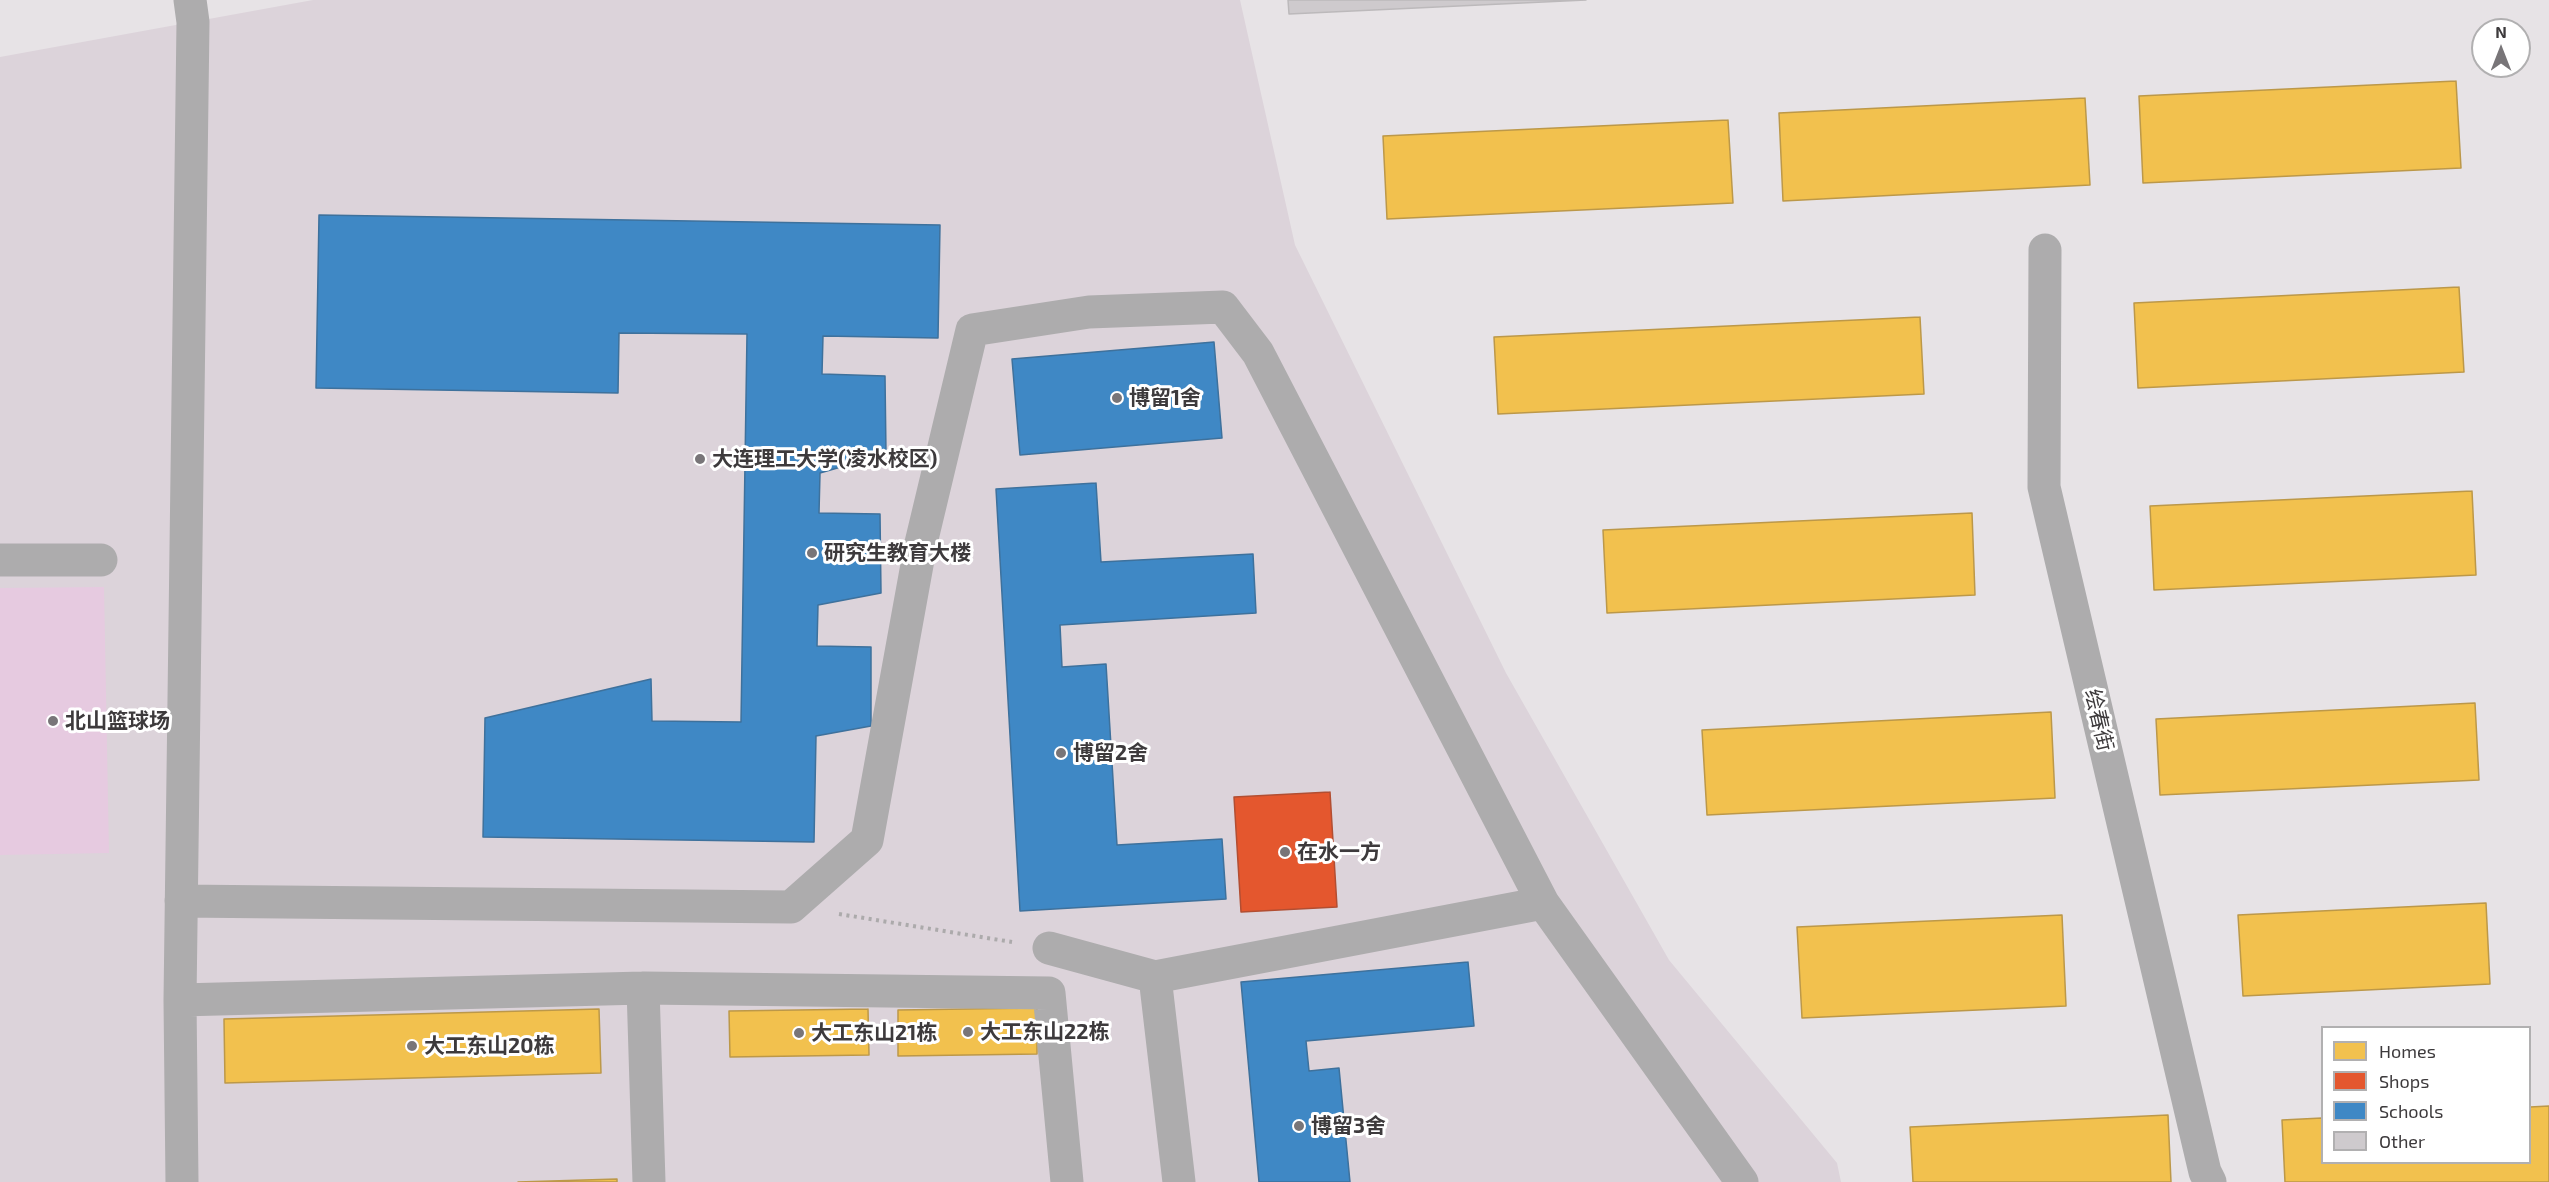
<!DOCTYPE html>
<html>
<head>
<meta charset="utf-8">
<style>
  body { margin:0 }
  #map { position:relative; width:2549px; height:1182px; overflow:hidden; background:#e7e3e6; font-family:"Exo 2",sans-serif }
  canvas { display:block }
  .legend { position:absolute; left:2321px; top:1026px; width:210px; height:138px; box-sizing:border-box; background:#fff; border:2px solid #b1b0b1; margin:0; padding:8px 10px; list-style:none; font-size:18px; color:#3d3a3c }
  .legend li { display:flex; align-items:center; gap:12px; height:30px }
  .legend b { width:30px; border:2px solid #b1b0b1 }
  .north { position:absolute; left:2471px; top:18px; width:60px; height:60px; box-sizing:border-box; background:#fff; border:2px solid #b1b0b1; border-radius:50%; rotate:0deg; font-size:16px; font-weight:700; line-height:24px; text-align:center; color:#3d3a3c }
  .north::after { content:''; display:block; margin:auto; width:21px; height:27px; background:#787578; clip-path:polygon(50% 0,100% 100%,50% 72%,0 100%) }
</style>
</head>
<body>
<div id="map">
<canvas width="2549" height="1182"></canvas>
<ul class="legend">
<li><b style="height:16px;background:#f2c14e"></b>Homes</li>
<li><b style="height:16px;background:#e4572e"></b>Shops</li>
<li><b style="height:16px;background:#3f88c5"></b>Schools</li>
<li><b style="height:16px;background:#cecacd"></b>Other</li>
</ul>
<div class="north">N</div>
</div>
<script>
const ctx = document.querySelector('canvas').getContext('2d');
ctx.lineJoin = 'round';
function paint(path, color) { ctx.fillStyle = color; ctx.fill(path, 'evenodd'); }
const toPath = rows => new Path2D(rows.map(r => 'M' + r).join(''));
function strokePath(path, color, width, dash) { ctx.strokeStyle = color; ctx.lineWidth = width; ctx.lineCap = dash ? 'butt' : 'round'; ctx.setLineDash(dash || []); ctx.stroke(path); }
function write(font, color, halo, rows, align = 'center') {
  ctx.font = font + ' "Exo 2","Noto Sans SC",sans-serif'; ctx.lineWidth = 6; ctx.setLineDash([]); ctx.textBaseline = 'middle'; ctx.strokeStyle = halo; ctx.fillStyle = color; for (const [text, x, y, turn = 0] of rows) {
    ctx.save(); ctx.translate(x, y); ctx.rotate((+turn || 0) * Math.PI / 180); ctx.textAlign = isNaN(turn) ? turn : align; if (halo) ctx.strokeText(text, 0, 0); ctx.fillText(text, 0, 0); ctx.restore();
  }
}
paint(toPath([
  [313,0,1240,0,1295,245,1506,673,1669,960,1837,1163,1841,1182,0,1182,0,57]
]), '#dcd3da');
paint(toPath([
  [104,587,109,853,0,855,0,588]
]), '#e6cae0');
const homes = toPath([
  [2456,81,2461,168,2143,183,2139,96,2456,81],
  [2085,98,2090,185,1783,201,1779,113,2085,98],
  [1728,120,1733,203,1387,219,1383,136,1728,120],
  [2459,287,2464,372,2138,388,2134,303,2459,287],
  [1920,317,1924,394,1498,414,1494,337,1920,317],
  [2472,491,2476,575,2154,590,2150,506,2472,491],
  [1972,513,1975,595,1607,613,1603,530,1972,513],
  [2475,703,2479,780,2160,795,2156,719,2475,703],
  [2051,712,2055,798,1707,815,1702,730,2051,712],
  [2486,903,2490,984,2243,996,2238,915,2486,903],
  [2062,915,2066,1006,1802,1018,1797,927,2062,915],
  [1037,1008,1037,1054,898,1056,898,1010,1037,1008],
  [599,1009,601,1073,225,1083,224,1019,599,1009],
  [868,1009,869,1055,730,1057,729,1011,868,1009],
  [2549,1106,2549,1182,2285,1182,2282,1120,2322,1118,2322,1162,2530,1162,2530,1107,2549,1106],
  [2168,1115,2171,1182,1913,1182,1910,1127,2168,1115],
  [617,1179,617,1182,518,1182,617,1179]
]);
paint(homes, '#f2c14e');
strokePath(homes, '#bc9849', 1.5);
const shops = toPath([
  [1330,792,1337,907,1241,912,1234,797,1330,792]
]);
paint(shops, '#e4572e');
strokePath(shops, '#b24e32', 1.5);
const schools = toPath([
  [319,215,940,225,938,338,823,336,822,374,885,376,886,454,820,473,819,513,880,514,881,593,818,605,817,646,871,647,871,726,816,736,814,842,483,837,485,718,651,679,652,721,741,722,747,334,619,333,618,393,316,388,319,215],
  [1214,342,1222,438,1020,455,1012,359,1214,342],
  [1096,483,1101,562,1253,554,1256,613,1060,625,1062,667,1106,664,1117,845,1222,839,1226,899,1020,911,996,489,1096,483],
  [1468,962,1474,1026,1306,1041,1309,1071,1339,1068,1350,1182,1259,1182,1241,982,1468,962]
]);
paint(schools, '#3f88c5');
strokePath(schools, '#3e719c', 1.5);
const building = toPath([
  [1288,0,1586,0,1289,14,1288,0]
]);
paint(building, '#cecacd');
strokePath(building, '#bcb9bb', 1.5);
strokePath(toPath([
  [839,914,1012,942]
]), '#acaaab', 4, [3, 4.5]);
strokePath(toPath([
  [2045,250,2044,487,2205,1172,2210,1182],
  [0,560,101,560],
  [181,901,791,907,867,840,921,543,972,330,1089,312,1223,307,1258,353,1543,903,1742,1182],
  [1049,948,1155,977,1179,1182],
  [1155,977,1543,903],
  [643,988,649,1182],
  [180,1000,643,988,1049,993,1067,1182],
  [182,1182,180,1000,193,22,190,0]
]), '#adacad', 33);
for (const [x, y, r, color] of [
  [1117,398,6,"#787578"],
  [700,459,6,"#787578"],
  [812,553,6,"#787578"],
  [53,721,6,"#787578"],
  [1061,753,6,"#787578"],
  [1285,852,6,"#787578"],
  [968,1032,6,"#787578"],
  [799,1033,6,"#787578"],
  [412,1046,6,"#787578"],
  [1299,1126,6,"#787578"]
]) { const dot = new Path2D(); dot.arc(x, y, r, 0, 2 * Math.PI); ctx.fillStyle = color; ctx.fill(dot); strokePath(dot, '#fff', 2); }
write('bold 21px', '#3d3a3c', '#fff', [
  ["博留1舍",1129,398],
  ["大连理工大学(凌水校区)",712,459],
  ["研究生教育大楼",824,553],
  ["北山篮球场",65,721],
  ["博留2舍",1073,753],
  ["在水一方",1297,852],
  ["大工东山22栋",980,1032],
  ["大工东山21栋",811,1033],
  ["大工东山20栋",424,1046],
  ["博留3舍",1311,1126]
], 'left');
write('21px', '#3d3a3c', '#fff', [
  ["绘春街",2099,720,77]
]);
</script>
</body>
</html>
